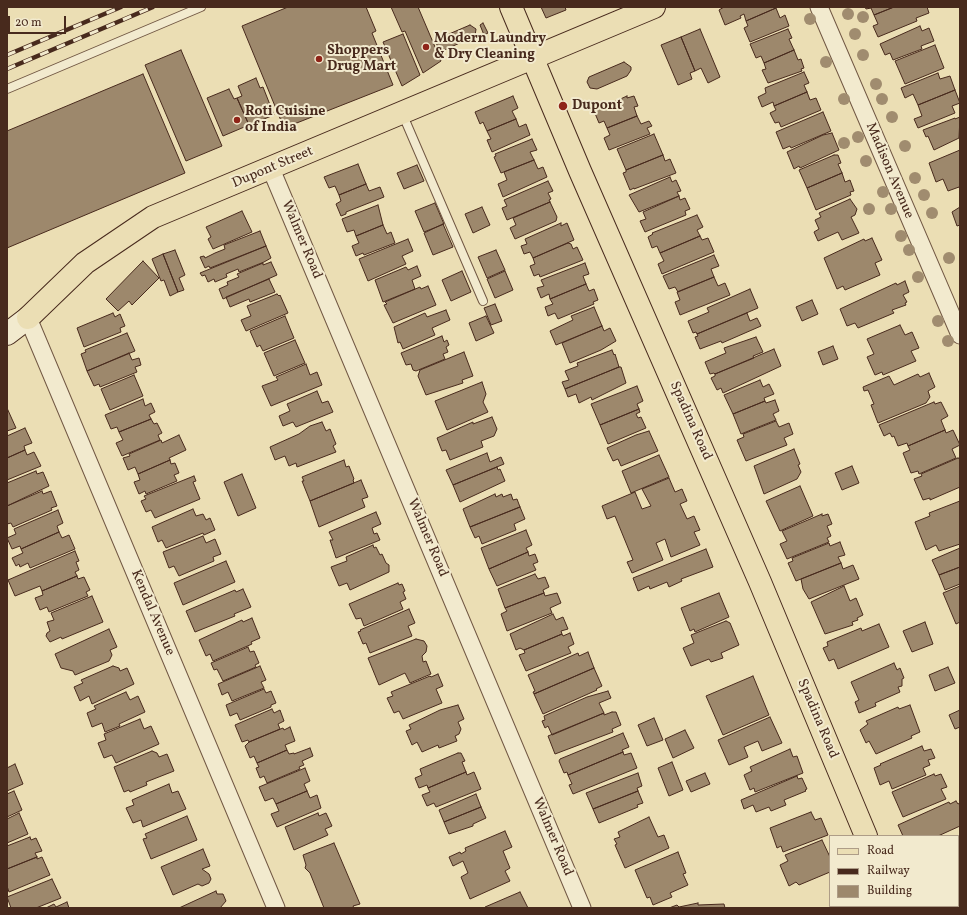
<!DOCTYPE html>
<html>
<head>
<meta charset="utf-8">
<style>
  body { margin:0 }
  #map { position:relative; width:967px; height:915px; overflow:hidden; background:#ebdeb4; font-family:Vollkorn,serif }
  canvas { display:block }
  .frame { position:absolute; inset:0; border:8px solid #482a1d; pointer-events:none }
  .legend { position:absolute; left:829px; top:835px; width:130px; height:72px; box-sizing:border-box; background:#f2eace; border:1px solid #ae9d87; margin:0; padding:5px 7px; list-style:none; font-size:12px; color:#482a1d }
  .legend li { display:flex; align-items:center; gap:8px; height:20px }
  .legend b { width:20px; border:1px solid #ae9d87 }
  .scale { position:absolute; left:8px; top:16px; width:58px; height:18px; box-sizing:border-box; border:2px solid #482a1d; border-top:0; padding-left:5px; font-size:12px; line-height:14px; white-space:nowrap; color:#482a1d; -webkit-text-stroke:3px #f2eace; paint-order:stroke }
</style>
</head>
<body>
<div id="map">
<canvas width="967" height="915"></canvas>
<div class="frame"></div>
<ul class="legend">
<li><b style="height:5px;background:#ebdeb4"></b>Road</li>
<li><b style="height:5px;background:#482a1d"></b>Railway</li>
<li><b style="height:11px;background:#9d886c"></b>Building</li>
</ul>
<div class="scale">20 m</div>
</div>
<script>
const ctx = document.querySelector('canvas').getContext('2d');
ctx.lineJoin = 'round';
function paint(path, color) { ctx.fillStyle = color; ctx.fill(path, 'evenodd'); }
const toPath = rows => new Path2D(rows.map(r => 'M' + r).join(''));
function strokePath(path, color, width, dash) { ctx.strokeStyle = color; ctx.lineWidth = width; ctx.lineCap = dash ? 'butt' : 'round'; ctx.setLineDash(dash || []); ctx.stroke(path); }
function write(font, color, halo, rows, align = 'center') {
  ctx.font = font + ' Vollkorn,serif'; ctx.lineWidth = 4; ctx.setLineDash([]); ctx.textBaseline = 'middle'; ctx.strokeStyle = halo; ctx.fillStyle = color; for (const [text, x, y, turn = 0] of rows) {
    ctx.save(); ctx.translate(x, y); ctx.rotate((+turn || 0) * Math.PI / 180); ctx.textAlign = isNaN(turn) ? turn : align; if (halo) ctx.strokeText(text, 0, 0); ctx.fillText(text, 0, 0); ctx.restore();
  }
}
const building = toPath([
  [288,7,366,7,376,31,372,33,393,85,284,128,242,26,288,7],
  [391,7,418,7,441,61,423,73,405,31,402,32,391,7],
  [541,7,565,7,566,10,546,18,541,7],
  [724,7,775,7,776,8,746,21,744,14,740,16,741,18,725,25,719,10,724,7],
  [865,7,894,7,874,15,871,8,866,9,865,7],
  [894,7,927,7,929,13,916,18,917,21,878,37,873,26,878,24,874,15,894,7],
  [776,8,780,18,785,15,789,26,750,42,744,28,748,26,746,21,776,8],
  [483,23,488,33,484,35,480,25,483,23],
  [470,25,476,29,475,36,440,52,435,40,470,25],
  [920,26,922,31,929,28,934,41,921,46,922,49,893,60,890,53,885,55,880,44,920,26],
  [700,29,720,77,708,83,701,68,695,71,681,37,700,29],
  [788,29,792,38,789,39,794,50,764,63,761,56,756,58,750,44,788,29],
  [403,34,420,75,402,86,383,42,403,34],
  [681,37,695,71,690,73,692,79,678,85,661,45,681,37],
  [935,45,944,68,905,84,895,61,935,45],
  [181,50,222,146,186,161,145,65,181,50],
  [794,50,798,60,801,59,804,68,801,69,802,71,768,83,762,70,766,69,764,63,794,50],
  [624,62,631,67,631,70,627,76,597,89,590,88,587,82,589,77,624,62],
  [804,72,809,83,804,85,807,92,774,106,773,102,762,107,758,97,766,93,765,88,804,72],
  [938,73,940,79,950,76,955,90,918,105,913,94,905,98,901,88,938,73],
  [143,74,185,173,7,248,7,131,143,74],
  [256,78,260,88,263,87,274,115,249,125,237,98,242,96,238,86,256,78],
  [229,89,234,99,237,98,249,125,223,136,207,98,229,89],
  [955,90,960,103,952,106,955,113,918,128,914,119,922,116,918,105,955,90],
  [807,92,810,100,816,98,821,110,781,127,779,122,775,123,770,113,776,110,774,106,807,92],
  [513,96,518,108,512,111,516,119,487,131,483,122,480,124,475,112,513,96],
  [627,96,627,98,634,96,638,106,634,107,637,116,607,128,604,121,599,123,594,111,627,96],
  [823,112,831,131,791,148,790,146,783,149,776,132,823,112],
  [637,116,641,124,649,121,652,126,647,128,650,134,609,150,604,138,610,135,607,128,637,116],
  [960,117,959,138,934,150,928,136,926,137,923,130,955,118,955,119,960,117],
  [516,119,519,127,526,124,530,135,492,152,487,140,491,139,487,131,516,119],
  [832,133,839,150,800,168,799,166,794,169,787,152,823,135,832,133],
  [654,134,663,155,626,170,617,149,654,134],
  [532,139,537,150,530,152,534,160,501,173,494,157,496,156,495,154,532,139],
  [960,150,960,190,959,187,948,191,943,179,936,182,929,163,960,150],
  [663,155,665,161,670,159,676,173,634,189,634,188,630,190,623,173,626,172,626,170,663,155],
  [834,155,838,155,841,163,838,164,842,173,807,188,799,170,834,155],
  [534,160,538,169,543,167,547,177,503,197,498,184,507,180,504,172,534,160],
  [358,164,366,184,339,195,335,186,329,188,324,177,358,164],
  [417,165,424,181,404,189,397,173,417,165],
  [842,173,845,182,850,180,854,191,850,192,851,195,816,210,807,188,842,173],
  [670,177,672,182,676,180,681,191,677,192,679,196,639,212,629,195,670,177],
  [548,181,553,191,548,193,551,199,549,200,550,202,507,220,502,208,507,206,504,200,548,181],
  [366,184,369,191,380,187,384,197,346,212,346,214,341,216,336,204,341,201,339,195,366,184],
  [679,196,680,200,685,198,690,209,685,211,686,215,645,232,640,221,646,219,643,212,679,196],
  [850,199,857,209,855,215,851,217,859,233,842,240,838,232,818,241,814,232,819,229,815,220,821,217,819,213,850,199],
  [550,202,557,217,556,221,515,239,510,228,516,225,513,218,550,202],
  [435,203,444,224,424,232,415,211,435,203],
  [378,205,383,225,356,236,354,230,347,232,342,219,378,205],
  [482,207,490,225,473,233,465,214,482,207],
  [960,207,960,225,957,226,952,212,960,207],
  [242,211,252,232,213,249,208,239,211,237,206,227,242,211],
  [697,215,703,227,697,230,700,236,660,253,657,246,652,248,648,237,653,234,652,233,697,215],
  [561,223,561,226,567,223,574,240,533,258,530,252,524,254,521,246,527,244,525,239,561,223],
  [443,224,453,247,433,255,424,233,443,224],
  [383,225,387,234,391,232,395,243,364,255,363,253,356,256,352,246,359,243,356,236,383,225],
  [260,231,266,246,210,268,209,266,205,268,200,257,204,256,205,258,215,253,225,249,224,245,260,231],
  [700,236,702,240,708,238,714,252,662,274,658,264,664,261,660,253,700,236],
  [872,238,882,260,875,263,880,275,845,290,843,286,837,289,824,258,864,239,865,241,872,238],
  [408,239,413,251,402,256,406,264,368,281,359,259,408,239],
  [568,243,571,244,573,249,577,247,583,260,540,277,539,274,534,276,530,266,535,264,533,258,568,243],
  [266,246,271,258,264,262,239,272,238,269,226,274,227,277,215,282,214,279,208,282,205,275,202,276,200,273,266,246],
  [175,250,185,275,179,278,184,290,178,292,163,254,175,250],
  [496,250,505,270,487,278,478,257,496,250],
  [163,254,178,292,170,296,164,280,161,281,152,259,163,254],
  [714,255,719,266,711,269,714,277,678,292,675,287,669,289,663,276,714,255],
  [143,261,159,278,132,305,129,301,118,311,106,299,143,261],
  [271,262,277,275,223,299,219,289,228,285,227,282,239,277,237,274,263,263,263,265,271,262],
  [585,263,589,274,583,276,586,284,550,299,549,294,541,298,537,288,544,286,541,280,585,263],
  [417,266,421,276,412,280,415,289,383,302,375,280,406,267,408,270,417,266],
  [462,271,471,292,451,301,442,280,462,271],
  [505,271,513,290,495,298,487,279,505,271],
  [714,277,718,286,725,283,730,295,680,315,675,302,680,300,677,292,714,277],
  [269,279,275,292,250,302,249,299,230,307,226,297,269,279],
  [905,281,909,292,903,295,907,302,905,303,906,305,892,310,894,313,858,328,855,323,847,326,840,309,896,283,897,285,905,281],
  [586,284,589,291,594,289,598,300,593,302,594,304,558,319,555,313,548,316,545,307,553,304,550,299,586,284],
  [428,286,436,305,393,323,384,305,387,304,385,302,420,287,421,289,428,286],
  [750,289,758,308,697,334,696,332,693,333,688,321,709,312,707,308,750,289],
  [277,294,279,296,280,295,288,313,246,331,241,320,251,316,247,306,277,294],
  [812,300,818,314,802,321,796,307,812,300],
  [495,304,502,321,491,325,484,308,495,304],
  [594,307,602,326,556,345,550,331,573,320,571,316,594,307],
  [446,310,450,320,432,328,435,335,403,349,400,342,398,343,394,327,425,313,427,317,446,310],
  [113,313,115,317,120,314,125,326,120,328,121,332,84,347,77,328,113,313],
  [747,313,750,321,757,318,761,326,722,343,721,341,700,349,695,337,698,336,697,334,747,313],
  [285,316,294,338,263,351,260,345,257,347,250,331,285,316],
  [486,316,494,333,476,341,469,323,486,316],
  [900,325,905,335,912,332,919,348,911,351,916,361,883,375,882,372,875,375,867,357,874,354,867,339,900,325],
  [602,326,604,331,610,328,616,341,601,350,570,363,562,343,602,326],
  [127,333,135,351,87,371,81,354,86,352,85,350,127,333],
  [442,336,444,342,447,340,449,345,446,347,448,352,443,354,445,359,416,371,413,370,411,364,406,365,401,353,442,336],
  [756,337,763,352,753,356,754,358,715,374,714,373,710,374,705,362,726,353,724,348,756,337],
  [295,340,305,363,274,376,264,353,295,340],
  [833,346,838,359,823,365,818,352,833,346],
  [774,349,781,366,723,393,721,388,717,390,711,378,715,376,715,374,774,349],
  [612,350,614,355,615,354,619,367,565,389,562,382,569,380,565,371,578,366,577,363,612,350],
  [464,352,473,376,462,380,463,383,426,395,418,376,420,370,464,352],
  [129,353,132,360,139,358,141,365,135,367,137,372,100,387,99,384,94,386,87,371,129,353],
  [306,364,310,375,317,372,322,385,271,406,262,386,278,380,276,377,306,364],
  [619,367,621,367,626,383,592,400,591,397,579,403,576,394,568,397,565,389,619,367],
  [929,373,935,387,928,391,930,397,926,403,878,423,871,405,874,404,868,390,864,391,863,387,889,376,894,385,918,374,920,377,929,373],
  [134,375,143,396,110,410,101,389,134,375],
  [760,380,763,387,769,384,774,394,764,398,765,401,733,414,724,395,760,380],
  [482,382,486,394,483,402,488,412,447,430,435,401,482,382],
  [637,386,643,401,637,404,639,409,600,425,591,404,637,386],
  [317,391,322,403,328,401,333,412,296,427,293,422,283,426,279,416,290,411,287,404,317,391],
  [143,399,145,406,151,403,155,412,149,415,151,419,119,432,117,427,111,429,105,415,143,399],
  [775,400,779,411,773,414,776,420,741,434,733,414,765,401,766,403,775,400],
  [934,402,935,404,941,402,948,416,941,420,945,430,908,446,907,443,898,446,894,436,892,437,890,433,884,436,879,425,934,402],
  [7,408,16,428,7,431,7,408],
  [639,409,640,412,636,414,638,418,641,417,646,428,608,444,600,425,639,409],
  [492,417,497,429,494,436,481,441,483,447,450,460,446,450,442,451,437,438,473,422,473,424,492,417],
  [151,419,154,424,157,423,162,433,158,435,160,440,122,456,116,443,123,440,119,432,151,419],
  [776,421,779,427,789,423,793,434,784,438,787,445,746,461,737,440,744,437,743,434,776,421],
  [322,422,326,431,330,429,336,444,333,446,336,452,297,467,296,463,289,466,285,456,275,460,270,447,299,434,310,426,322,422],
  [25,428,32,443,24,446,25,450,7,458,7,436,25,428],
  [945,430,946,433,953,430,960,445,952,449,956,458,919,474,918,471,911,473,903,453,910,450,908,446,945,430],
  [649,431,658,451,621,466,618,459,613,461,607,448,636,435,649,431],
  [179,435,186,450,169,458,170,460,138,474,135,467,128,470,123,458,130,456,129,454,161,440,162,443,179,435],
  [794,449,800,464,798,465,801,472,797,479,764,494,754,466,794,449],
  [25,450,27,455,34,452,41,466,7,480,7,458,25,450],
  [487,453,490,462,501,457,504,464,453,485,446,470,487,453],
  [659,455,669,477,631,493,622,471,659,455],
  [958,458,960,459,960,487,930,500,930,498,923,500,914,479,922,476,921,474,958,458],
  [170,460,171,464,175,463,179,473,174,475,177,481,146,494,145,491,139,494,134,482,140,480,138,474,170,460],
  [344,460,346,467,349,466,354,479,353,480,354,483,310,501,302,481,304,481,302,477,344,460],
  [852,466,859,483,842,490,835,473,852,466],
  [497,467,498,470,500,469,505,481,460,502,453,485,497,467],
  [36,471,37,474,43,472,49,486,7,506,7,483,36,471],
  [242,474,256,508,238,516,224,482,242,474],
  [194,476,196,481,193,482,200,499,155,518,151,510,146,512,141,501,146,499,144,496,194,476],
  [669,478,675,492,682,489,687,501,680,504,687,519,694,516,700,530,694,532,700,545,671,557,665,539,656,543,663,560,632,573,627,562,633,560,615,516,607,519,602,506,635,492,642,509,651,506,642,489,669,478],
  [361,480,368,497,362,499,365,507,319,527,310,501,361,480],
  [800,486,813,516,780,531,766,501,800,486],
  [42,491,43,494,51,491,57,506,51,508,52,510,13,527,11,523,7,524,7,506,42,491],
  [495,494,496,497,502,494,503,497,511,494,513,500,517,499,520,507,470,527,463,509,495,494],
  [960,501,960,544,939,551,936,545,926,550,915,522,930,516,929,513,960,501],
  [520,507,525,519,514,524,516,530,482,544,479,536,475,538,470,527,520,507],
  [193,509,196,516,203,514,206,520,210,518,215,530,204,535,203,533,166,548,162,540,158,542,152,527,193,509],
  [58,510,63,523,57,526,59,532,21,549,20,546,12,549,7,538,16,534,14,529,58,510],
  [376,512,381,524,372,528,374,534,377,533,380,540,336,558,330,540,333,540,329,532,376,512],
  [822,514,822,516,828,514,832,524,827,526,831,536,827,538,829,542,787,559,780,544,787,541,782,531,822,514],
  [526,530,532,545,526,548,528,552,489,569,481,548,526,530],
  [59,532,62,538,69,535,75,549,30,568,28,563,20,567,19,564,16,566,12,558,23,553,21,549,59,532],
  [203,536,206,543,215,539,221,554,213,557,214,561,179,576,174,566,169,568,163,552,203,536],
  [840,542,845,555,838,557,841,563,796,581,788,563,793,561,792,558,829,543,830,546,840,542],
  [373,545,374,548,376,547,380,555,382,554,386,563,389,565,389,572,350,590,347,583,339,586,331,567,347,561,346,557,373,545],
  [960,548,960,567,939,575,932,560,960,548],
  [706,549,713,567,681,579,682,581,669,587,667,582,650,589,649,586,638,591,633,578,706,549],
  [75,551,79,561,76,562,79,570,75,572,77,576,42,591,40,586,15,596,8,580,75,551],
  [528,552,529,556,535,554,538,562,533,564,536,570,497,586,489,569,528,552],
  [226,561,235,582,183,605,174,583,226,561],
  [841,563,843,569,853,565,859,579,809,599,803,589,801,579,841,563],
  [960,567,960,584,945,590,939,575,960,567],
  [535,574,538,579,545,577,549,587,543,590,544,593,505,608,498,589,535,574],
  [77,576,78,579,84,577,90,590,86,592,88,596,49,612,47,607,40,610,35,598,43,595,42,591,77,576],
  [398,583,399,585,402,584,405,591,403,592,406,599,400,602,403,609,364,626,361,618,356,619,349,604,398,583],
  [844,586,850,601,856,598,863,615,857,618,858,620,852,622,853,625,825,634,811,602,844,586],
  [960,586,960,622,956,624,943,593,960,586],
  [243,589,251,607,234,614,235,616,195,632,186,611,235,590,236,592,243,589],
  [544,593,545,596,557,593,561,603,550,608,552,613,507,631,501,614,507,611,505,608,544,593],
  [719,593,729,617,695,632,694,629,690,631,681,608,719,593],
  [92,596,103,622,62,639,61,637,50,642,46,636,47,633,50,631,47,622,54,620,51,613,92,596],
  [409,609,415,623,408,626,412,636,370,653,366,643,363,644,358,632,361,631,360,630,409,609],
  [553,614,556,620,563,617,568,629,561,631,562,634,524,650,520,648,516,650,510,634,553,614],
  [252,618,260,638,251,642,252,644,213,661,210,654,206,656,199,640,242,620,243,622,252,618],
  [726,621,730,623,739,645,721,653,723,658,711,662,709,659,691,666,683,648,694,643,691,635,726,621],
  [925,622,933,644,912,652,903,631,925,622],
  [879,624,889,647,838,669,834,659,829,661,823,648,828,646,827,642,861,628,862,631,879,624],
  [109,629,117,647,110,650,112,655,109,661,75,675,73,671,61,668,55,654,109,629],
  [570,633,574,644,568,647,571,653,526,671,519,655,525,653,524,650,562,634,563,636,570,633],
  [416,639,424,641,427,646,426,652,422,656,423,662,426,661,431,674,410,683,405,673,379,685,368,658,416,639],
  [248,647,250,652,254,651,259,663,255,665,256,667,223,681,217,669,214,670,211,663,248,647],
  [588,652,594,668,534,694,533,692,535,691,528,675,578,653,579,656,588,652],
  [894,663,897,670,900,668,904,678,902,679,902,686,898,687,900,692,875,703,876,706,859,713,855,702,859,700,851,682,894,663],
  [113,666,119,668,120,671,127,668,134,684,92,704,89,696,80,701,74,687,83,683,81,680,113,666],
  [260,666,266,680,261,682,264,688,232,701,228,692,222,695,218,684,260,666],
  [948,667,955,683,935,691,929,675,948,667],
  [594,668,602,686,596,689,597,690,543,714,534,694,594,668],
  [438,674,443,686,436,689,442,703,403,719,399,711,394,713,387,698,393,696,391,692,430,676,431,677,438,674],
  [753,676,769,715,723,735,706,696,753,676],
  [264,689,266,693,271,691,276,703,271,705,271,707,240,720,237,713,230,716,226,705,264,689],
  [608,691,611,698,599,703,604,713,552,735,548,726,545,728,542,721,545,720,544,716,587,697,608,691],
  [126,692,130,700,138,696,145,712,119,724,120,726,105,732,102,723,92,727,87,713,96,709,94,706,126,692],
  [458,705,464,719,458,722,461,729,459,734,455,736,457,741,439,748,438,745,422,752,417,742,412,745,406,731,411,729,409,725,440,710,458,705],
  [910,705,920,732,911,736,912,738,876,754,869,741,866,743,860,730,868,724,866,721,898,707,899,709,910,705],
  [272,709,274,713,280,710,284,721,278,724,280,729,249,742,248,740,242,742,235,725,272,709],
  [960,710,960,727,955,729,949,715,960,710],
  [612,712,616,712,621,725,612,729,613,732,555,754,548,736,604,713,604,715,612,712],
  [770,717,782,743,762,751,758,741,744,747,748,757,729,765,718,740,770,717],
  [654,718,663,740,647,746,638,725,654,718],
  [140,719,144,729,151,726,159,744,116,763,112,755,104,758,98,743,106,740,104,734,140,719],
  [290,727,295,741,285,745,287,750,257,763,254,756,250,758,245,746,249,742,283,728,284,730,290,727],
  [685,730,694,748,673,758,665,739,685,730],
  [623,733,629,747,622,750,623,752,568,775,567,772,564,773,559,761,560,759,623,733],
  [922,746,924,751,931,749,935,758,928,760,930,765,923,768,926,775,892,789,889,781,880,785,874,768,881,765,880,764,922,746],
  [310,748,313,756,302,761,304,765,299,767,300,769,267,783,264,776,260,778,256,768,259,767,257,763,287,750,289,754,294,753,294,754,310,748],
  [790,749,793,757,797,756,803,773,755,792,754,788,750,790,744,775,752,771,750,767,790,749],
  [152,751,157,753,159,757,167,754,174,771,146,782,147,785,130,792,129,790,124,792,114,767,152,751],
  [623,752,624,755,631,753,637,768,573,794,569,785,572,784,568,775,623,752],
  [458,753,461,753,465,761,462,762,466,772,428,788,427,785,419,788,415,778,422,775,420,769,458,753],
  [672,762,683,790,669,796,658,768,672,762],
  [15,764,23,784,7,791,7,768,15,764],
  [305,768,310,781,304,784,307,791,276,804,273,798,265,801,259,787,305,768],
  [466,772,467,775,474,772,481,789,436,807,434,803,427,806,422,795,430,792,428,788,466,772],
  [638,773,642,786,637,788,638,791,593,809,586,793,638,773],
  [705,773,710,784,691,792,686,781,705,773],
  [934,774,935,776,941,774,947,787,941,789,946,799,903,817,892,792,934,774],
  [797,776,798,779,802,778,807,789,805,790,806,791,784,800,786,805,771,811,769,807,756,812,753,805,744,809,741,800,797,776],
  [169,784,172,793,178,791,186,809,143,827,141,820,133,823,126,808,134,805,132,800,169,784],
  [14,791,22,810,7,817,7,794,14,791],
  [307,791,310,798,317,795,321,808,277,827,271,814,279,811,276,804,307,791],
  [638,791,643,803,637,805,638,807,599,823,593,809,638,791],
  [476,794,481,807,444,822,439,810,476,794],
  [956,801,958,804,960,803,960,826,938,836,903,836,898,825,949,802,950,804,956,801],
  [481,807,486,818,473,824,473,826,449,834,444,822,481,807],
  [811,812,815,820,821,818,828,835,783,852,781,846,777,848,770,828,811,812],
  [19,813,28,834,7,843,7,819,19,813],
  [318,813,319,816,326,813,332,826,325,829,328,835,294,850,285,827,318,813],
  [187,816,197,840,151,859,143,839,147,838,145,834,187,816],
  [649,817,658,837,664,835,669,848,625,868,615,845,617,844,614,839,620,837,618,832,649,817],
  [505,831,512,847,503,851,510,868,505,871,510,881,470,899,461,877,468,873,463,861,453,866,449,857,460,852,461,854,466,851,465,848,505,831],
  [30,837,31,840,36,838,42,851,35,853,37,857,7,869,7,846,30,837],
  [822,840,830,857,830,872,799,885,796,882,789,886,780,865,788,861,785,855,822,840],
  [334,843,360,904,353,906,354,908,324,908,310,873,305,868,306,865,303,855,334,843],
  [203,849,210,866,202,869,209,874,211,879,209,883,202,886,198,884,173,895,161,867,203,849],
  [678,852,686,873,683,874,688,885,670,893,672,897,653,905,650,897,647,898,635,870,678,852],
  [37,857,37,859,42,857,50,875,9,892,7,886,7,869,37,857],
  [52,879,61,898,36,908,11,908,7,897,52,879],
  [960,890,960,908,936,908,935,906,958,906,958,891,960,890],
  [216,891,217,894,223,894,226,901,220,908,179,908,216,891],
  [520,892,528,908,485,908,485,907,520,892],
  [67,902,69,908,46,908,54,904,56,907,67,902],
  [698,903,698,905,724,904,725,908,669,908,677,905,679,907,698,903]
]);
paint(building, '#9d886c');
strokePath(building, '#482a1d', 1);
const lane = toPath([
  [7,89,201,7],
  [402,113,483,301]
]);
const street = toPath([
  [819,7,960,335],
  [271,169,582,908],
  [28,318,276,908],
  [958,860,960,859],
  [849,908,854,906]
]);
const secondary = toPath([
  [7,334,28,318]
]);
const primary = toPath([
  [511,7,580,171,760,582,866,836],
  [28,318,85,263,153,217,654,7],
  [896,906,897,908]
]);
strokePath(lane, '#715743', 10);
strokePath(street, '#715743', 19);
strokePath(secondary, '#482a1d', 24);
strokePath(primary, '#482a1d', 24);
strokePath(lane, '#f2eace', 8);
strokePath(street, '#f2eace', 17);
strokePath(secondary, '#f2eace', 22);
strokePath(primary, '#ebdeb4', 22);
const rail = toPath([
  [7,55,121,7],
  [7,69,153,7]
]);
strokePath(rail, '#482a1d', 4.5);
strokePath(rail, '#f2eace', 3, [9]);
ctx.fillStyle = '#a08c6f';
for (const [x, y] of [
  [848,14],
  [863,17],
  [810,19],
  [855,34],
  [863,55],
  [826,62],
  [876,84],
  [844,99],
  [882,99],
  [892,117],
  [858,137],
  [844,143],
  [905,146],
  [866,161],
  [915,178],
  [883,192],
  [924,195],
  [869,209],
  [891,209],
  [932,213],
  [901,236],
  [909,250],
  [949,258],
  [918,277],
  [938,321],
  [948,341]
]) { ctx.beginPath(); ctx.arc(x, y, 6, 0, 2 * Math.PI); ctx.fill(); }
for (const [x, y, r, color] of [
  [426,47,4,"#8f2418"],
  [319,59,4,"#8f2418"],
  [563,106,5,"#8f2418"],
  [237,120,4,"#8f2418"]
]) { const dot = new Path2D(); dot.arc(x, y, r, 0, 2 * Math.PI); ctx.fillStyle = color; ctx.fill(dot); strokePath(dot, '#f2eace', 1.5); }
write('bold 14px', '#482a1d', '#f2eace', [
  ["Modern Laundry",434,39],
  ["& Dry Cleaning",434,55],
  ["Shoppers",327,51],
  ["Drug Mart",327,67],
  ["Dupont",572,106],
  ["Roti Cuisine",245,112],
  ["of India",245,128]
], 'left');
write('14px', '#482a1d', '#f2eace', [
  ["Dupont Street",273,168,-23],
  ["Madison Avenue",889,171,67],
  ["Walmer Road",301,240,67],
  ["Spadina Road",690,421,66],
  ["Walmer Road",427,538,67],
  ["Kendal Avenue",152,613,67],
  ["Spadina Road",817,719,67],
  ["Walmer Road",552,837,67]
]);
</script>
</body>
</html>
